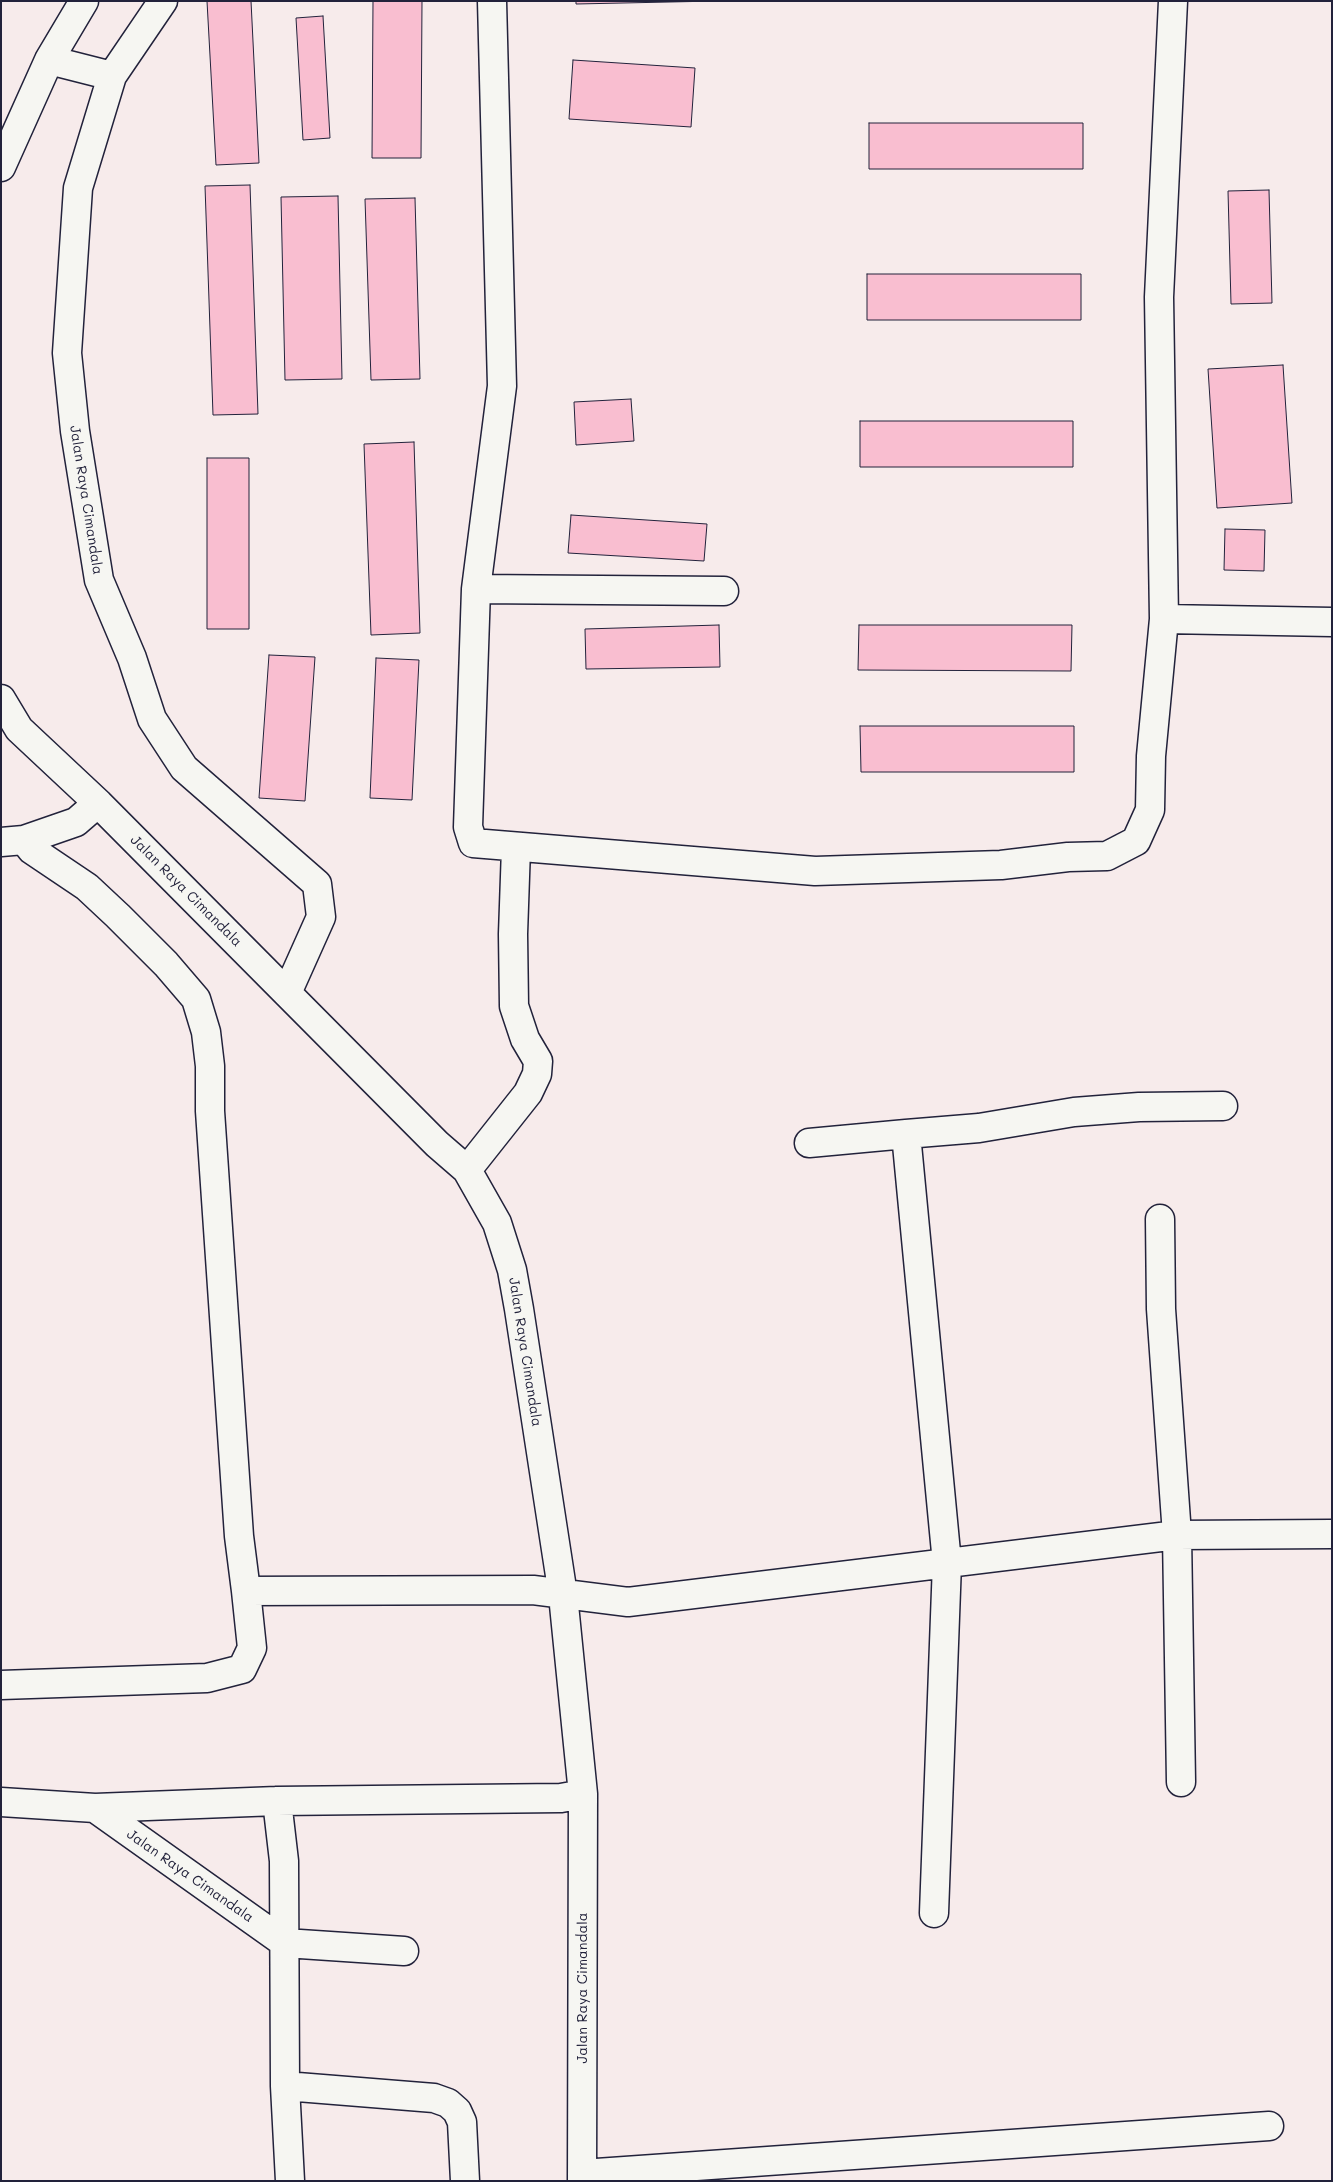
<!DOCTYPE html>
<html>
<head>
<meta charset="utf-8">
<style>
  body { margin:0 }
  #map { position:relative; width:1333px; height:2182px; overflow:hidden; background:#f7ebeb; font-family:Mali,sans-serif }
  canvas { display:block }
  .frame { position:absolute; inset:0; border:2px solid #22223b; pointer-events:none }
</style>
</head>
<body>
<div id="map">
<canvas width="1333" height="2182"></canvas>
<div class="frame"></div>
</div>
<script>
const ctx = document.querySelector('canvas').getContext('2d');
ctx.lineJoin = 'round';
function paint(path, color) { ctx.fillStyle = color; ctx.fill(path, 'evenodd'); }
const toPath = rows => new Path2D(rows.map(r => 'M' + r).join(''));
function strokePath(path, color, width, dash) { ctx.strokeStyle = color; ctx.lineWidth = width; ctx.lineCap = dash ? 'butt' : 'round'; ctx.setLineDash(dash || []); ctx.stroke(path); }
function write(font, color, halo, rows, align = 'center') {
  ctx.font = font + ' Mali,sans-serif'; ctx.lineWidth = 4.5; ctx.setLineDash([]); ctx.textBaseline = 'middle'; ctx.strokeStyle = halo; ctx.fillStyle = color; for (const [text, x, y, turn = 0] of rows) {
    ctx.save(); ctx.translate(x, y); ctx.rotate((+turn || 0) * Math.PI / 180); ctx.textAlign = isNaN(turn) ? turn : align; if (halo) ctx.strokeText(text, 0, 0); ctx.fillText(text, 0, 0); ctx.restore();
  }
}
const building = toPath([
  [207,1,251,1,259,163,216,165,207,1],
  [373,1,422,1,421,158,372,158,373,1],
  [576,1,716,1,576,4,576,1],
  [323,16,330,138,303,140,296,18,323,16],
  [573,60,695,68,691,127,569,119,573,60],
  [869,123,1083,123,1083,169,869,169,869,123],
  [250,185,258,414,213,415,205,186,250,185],
  [1269,190,1272,303,1231,304,1228,191,1269,190],
  [338,196,342,379,285,380,281,197,338,196],
  [415,198,420,379,371,380,365,199,415,198],
  [867,274,1081,274,1081,320,867,320,867,274],
  [1283,365,1292,503,1217,508,1208,369,1283,365],
  [631,399,634,441,576,445,574,402,631,399],
  [860,421,1073,421,1073,467,860,467,860,421],
  [414,442,420,633,371,635,364,444,414,442],
  [207,458,249,458,249,629,207,629,207,458],
  [571,515,707,524,704,561,568,553,571,515],
  [1225,529,1265,530,1264,571,1224,570,1225,529],
  [719,625,720,667,586,669,585,629,719,625],
  [859,625,1072,625,1071,671,858,670,859,625],
  [269,655,315,657,305,801,259,798,269,655],
  [376,658,419,660,412,800,370,798,376,658],
  [860,726,1074,726,1074,772,861,772,860,726]
]);
paint(building, '#f9bed0');
strokePath(building, '#22223b', 1);
const minor = toPath([
  [163,1,112,76,78,188,67,353,75,431,99,580,132,658,152,719,184,768,317,884,321,917,287,993],
  [492,1,502,386,476,589,468,827,473,843,815,871,1001,865,1068,857,1107,856,1136,841,1150,810,1151,756,1164,619,1159,297,1173,1],
  [49,60,112,76],
  [1,167,49,60,84,1],
  [476,589,724,591],
  [1164,619,1332,622],
  [1,699,19,729,98,803,437,1144,467,1170,497,1223,512,1270,519,1309,563,1595,583,1794,582,2181],
  [24,840,32,850,87,887,118,916,166,964,196,999,206,1032,210,1066,210,1111,239,1536,246,1591,533,1590,628,1602,1177,1535,1332,1534],
  [1,842,24,840,76,822,98,803],
  [906,1134,979,1128,1074,1112,1139,1107,1223,1106],
  [809,1143,906,1134,947,1563,934,1913],
  [467,1170,528,1093,537,1074,538,1061,525,1039,514,1006,513,934,516,848],
  [1160,1219,1161,1309,1177,1535,1181,1782],
  [1,1685,207,1678,242,1669,252,1648,246,1591],
  [277,1801,284,1861,285,2086,290,2181],
  [1,1802,95,1808,277,1801,561,1798,583,1794],
  [95,1808,285,1943,404,1951],
  [285,2086,434,2098,448,2103,457,2111,462,2122,465,2181],
  [582,2174,1269,2126]
]);
strokePath(minor, '#22223b', 31);
strokePath(minor, '#f6f6f2', 28);
write('14px', '#22223b', '#f6f6f2', [
  ["Jalan Raya Cimandala",86,500,81],
  ["Jalan Raya Cimandala",186,891,45],
  ["Jalan Raya Cimandala",525,1352,81],
  ["Jalan Raya Cimandala",190,1876,35],
  ["Jalan Raya Cimandala",583,1988,-90]
]);
</script>
</body>
</html>
